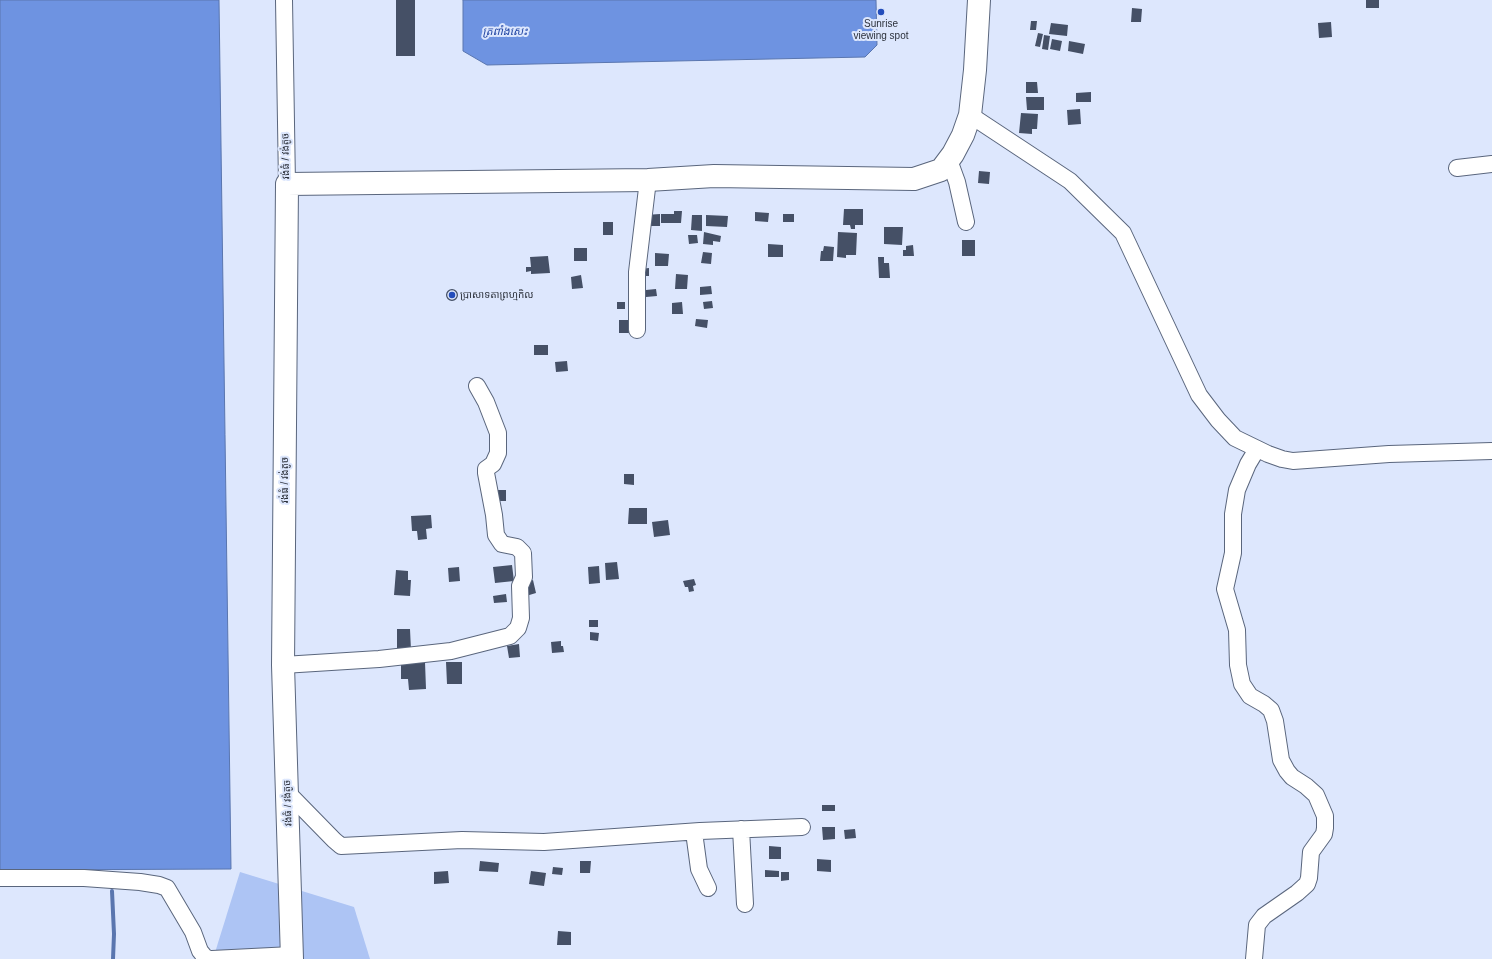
<!DOCTYPE html>
<html>
<head>
<meta charset="utf-8">
<style>
  body { margin:0 }
  canvas { display:block; background:#dde7fd }
</style>
</head>
<body>
<canvas width="1492" height="959"></canvas>
<script>
const ctx = document.querySelector('canvas').getContext('2d');
ctx.lineJoin = 'round';
function paint(path, color) { ctx.fillStyle = color; ctx.fill(path, 'evenodd'); }
const toPath = rows => new Path2D(rows.map(r => 'M' + r).join(''));
function strokePath(path, color, width, dash) { ctx.strokeStyle = color; ctx.lineWidth = width; ctx.lineCap = dash ? 'butt' : 'round'; ctx.setLineDash(dash || []); ctx.stroke(path); }
function write(font, color, halo, rows, align = 'center') {
  ctx.font = font + ' Arial,"Noto Sans Khmer",sans-serif'; ctx.lineWidth = 4; ctx.setLineDash([]); ctx.textBaseline = 'middle'; ctx.strokeStyle = halo; ctx.fillStyle = color; for (const [text, x, y, turn = 0] of rows) {
    ctx.save(); ctx.translate(x, y); ctx.rotate((+turn || 0) * Math.PI / 180); ctx.textAlign = isNaN(turn) ? turn : align; if (halo) ctx.strokeText(text, 0, 0); ctx.fillText(text, 0, 0); ctx.restore();
  }
}
paint(toPath([
  [240,872,354,907,370,959,213,959]
]), '#adc4f4');
const water = toPath([
  [0,0,219,0,231,869,0,870,0,0],
  [463,0,876,0,877,45,865,57,487,65,463,51,463,0]
]);
paint(water, '#6e93e1');
strokePath(water, '#5a76af', 1);
strokePath(toPath([
  [112,891,114,934,113,959]
]), '#5a76af', 4);
paint(toPath([
  [396,0,415,0,415,56,396,56],
  [1366,0,1379,0,1379,8,1366,8],
  [1132,8,1142,9,1141,22,1131,22],
  [1031,21,1037,21,1036,30,1030,30],
  [1331,22,1332,37,1319,38,1318,23],
  [1051,23,1068,25,1067,36,1049,34],
  [1038,33,1043,34,1040,47,1035,46],
  [1044,35,1050,36,1048,50,1042,49],
  [1052,39,1062,41,1060,51,1050,49],
  [1069,41,1085,44,1083,54,1068,51],
  [1026,82,1037,82,1038,93,1026,93],
  [1091,92,1091,102,1076,102,1076,93],
  [1026,97,1044,97,1044,110,1027,110],
  [1080,109,1081,124,1068,125,1067,110],
  [1021,113,1038,114,1037,129,1032,129,1032,134,1019,133],
  [979,171,990,172,989,184,978,183],
  [844,209,863,209,863,225,855,225,855,229,851,229,850,225,843,225],
  [674,211,682,211,681,223,661,223,661,214,674,214],
  [755,212,769,213,768,222,755,221],
  [660,214,660,226,645,226,645,215],
  [783,214,794,214,794,222,783,222],
  [692,215,702,215,702,231,691,230],
  [706,215,728,216,727,227,706,226],
  [603,222,613,222,613,235,603,235],
  [884,227,903,227,902,245,884,244],
  [704,232,721,236,720,242,713,241,713,245,703,244],
  [838,232,857,233,856,255,846,255,846,258,837,257],
  [688,235,697,235,698,243,689,244],
  [962,240,975,240,975,256,962,256],
  [768,244,783,245,783,257,768,257],
  [913,245,914,256,903,256,903,250,906,250,906,246],
  [824,246,834,247,833,261,820,261,821,251,823,251],
  [574,248,587,248,587,261,574,261],
  [703,252,712,253,711,264,701,263],
  [655,253,669,254,668,266,655,266],
  [548,256,550,273,531,274,531,271,526,272,526,267,531,267,530,257],
  [878,257,884,257,884,263,889,263,890,278,879,278],
  [649,268,649,276,640,276,640,269],
  [676,274,688,275,687,289,675,289],
  [581,275,583,288,572,289,571,277],
  [711,286,712,294,700,295,700,287],
  '446 295a6 6 0 1 1 12 0a6 6 0 1 1-12 0Z',
  [656,289,657,296,646,297,646,290],
  [712,301,713,308,704,309,703,302],
  [617,302,625,302,625,309,617,309],
  [682,302,683,314,672,314,672,303],
  [696,319,708,320,707,328,695,326],
  [619,320,630,320,630,333,619,333],
  [534,345,548,345,548,355,534,355],
  [567,361,568,371,556,372,555,362],
  [624,474,634,474,634,485,624,484],
  [497,490,506,490,506,501,497,501],
  [629,508,647,508,647,524,628,524],
  [431,515,432,528,426,529,427,539,418,540,417,531,412,531,411,516],
  [668,520,670,535,654,537,652,522],
  [617,562,619,579,606,580,605,563],
  [512,565,514,581,495,583,493,567],
  [599,566,600,583,589,584,588,567],
  [459,567,460,581,449,582,448,568],
  [396,570,408,571,408,580,411,580,410,596,394,595],
  [694,579,696,585,693,586,694,591,689,592,688,587,685,587,683,581],
  [533,580,536,593,526,596,523,583],
  [506,594,507,602,494,603,493,596],
  [589,620,598,620,598,627,589,627],
  [397,629,410,629,411,650,397,650],
  [590,632,599,633,598,641,590,640],
  [561,641,561,646,563,646,564,652,552,653,551,642],
  [519,644,520,657,509,658,507,646],
  [401,662,425,662,426,689,409,690,408,679,401,679],
  [446,662,462,662,462,684,447,684],
  [822,805,835,805,835,811,822,811],
  [822,827,835,827,835,839,823,840],
  [855,829,856,838,845,839,844,830],
  [769,846,781,847,781,859,769,859],
  [817,859,831,860,831,872,817,871],
  [480,861,499,863,498,872,479,871],
  [580,861,591,861,590,873,580,873],
  [553,867,563,868,562,875,552,874],
  [765,870,779,871,779,877,765,877],
  [448,871,449,883,434,884,434,872],
  [531,871,546,873,544,886,529,884],
  [781,872,789,872,789,880,781,881],
  [558,931,571,932,571,945,557,945]
]), '#455066');
const street = toPath([
  [284,0,287,184],
  [970,115,1070,181,1123,233,1199,395,1218,420,1235,438,1268,454,1282,459,1293,461,1389,454,1492,451],
  [949,160,957,182,966,222],
  [1457,168,1492,164],
  [637,330,637,272,648,180],
  [283,665,379,659,451,651,510,636,518,628,521,618,520,586,524,577,523,553,517,547,502,544,496,535,494,515,486,473,486,469,493,464,498,453,498,433,486,402,477,386],
  [288,793,334,840,341,846,462,840,544,842,700,831,802,827],
  [741,829,745,904],
  [694,832,699,869,708,888],
  [0,878,84,878,140,882,159,885,167,888,193,932,200,951,205,957,209,959],
  [212,959,292,955],
  [1254,959,1257,925,1264,916,1297,893,1307,884,1309,878,1311,852,1324,834,1325,828,1325,816,1316,795,1306,786,1292,777,1287,771,1281,760,1275,721,1271,710,1264,704,1250,696,1242,684,1238,665,1237,630,1225,589,1233,553,1233,514,1237,490,1248,464,1257,449]
]);
const secondary = toPath([
  [292,959,283,665,287,184,648,180,714,176,914,179,941,170,953,154,963,135,970,115,975,70,979,0]
]);
strokePath(street, '#5a667d', 18);
strokePath(secondary, '#5a667d', 24);
strokePath(street, '#fff', 16);
strokePath(secondary, '#fff', 22);
for (const [x, y, r, color] of [
  [881,12,4,"#234dbb"],
  [452,295,4,"#234dbb"]
]) { const dot = new Path2D(); dot.arc(x, y, r, 0, 2 * Math.PI); ctx.fillStyle = color; ctx.fill(dot); strokePath(dot, '#dde7fd', 1.5); }
write('10px', '#2c313b', '#dde7fd', [
  ["Sunrise",881,24],
  ["viewing spot",881,36],
  ["ប្រាសាទតាព្រហ្មកិល",460,295,"left"]
]);
write('10px', '#2c313b', '#dde7fd', [
  ["វង់ធំ / វង់តូច",286,156,-91],
  ["វង់ធំ / វង់តូច",285,480,-90],
  ["វង់ធំ / វង់តូច",288,803,-92]
]);
write('italic 11px', '#2549a5', '#dde7fd', [
  ["ត្រពាំងសេះ",505,32]
]);
</script>
</body>
</html>
